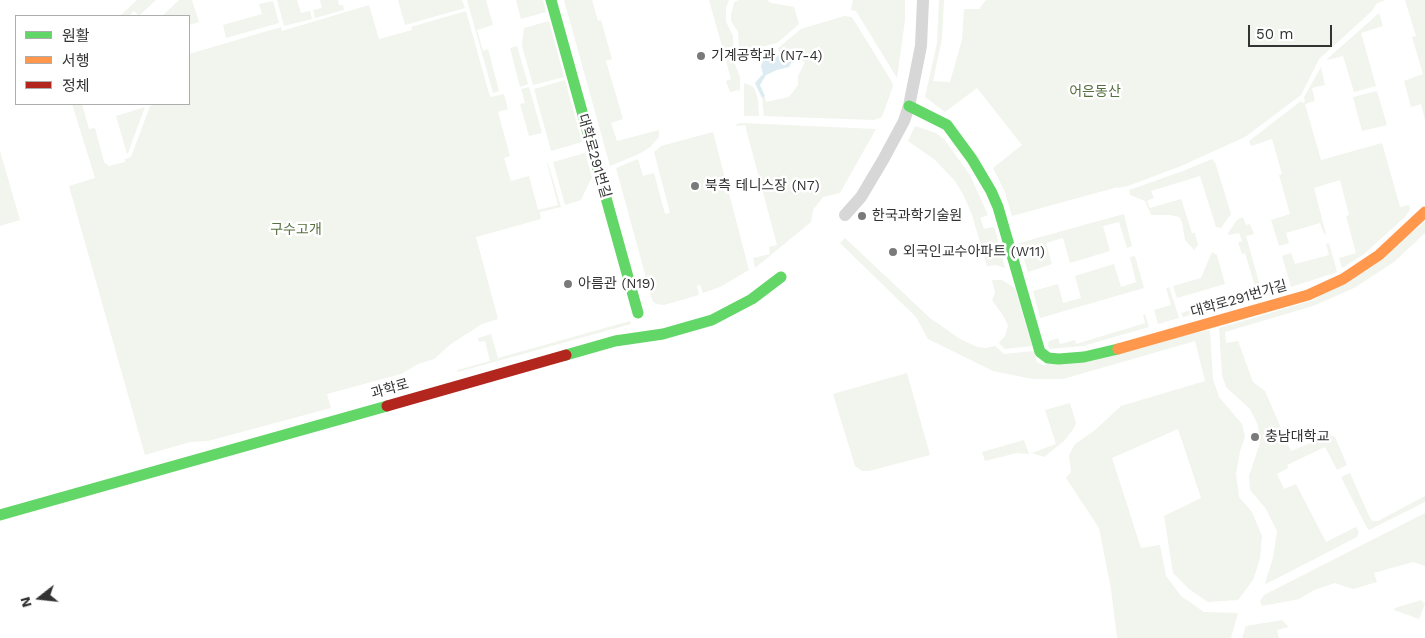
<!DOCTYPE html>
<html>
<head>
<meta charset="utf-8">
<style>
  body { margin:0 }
  #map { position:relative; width:1425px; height:638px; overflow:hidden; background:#fff; font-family:"Work Sans","Noto Sans KR",sans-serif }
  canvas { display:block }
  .legend { position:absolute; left:15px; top:15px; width:175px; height:90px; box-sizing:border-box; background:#fff; border:1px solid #adadad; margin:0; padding:6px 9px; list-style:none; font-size:15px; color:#333 }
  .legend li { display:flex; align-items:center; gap:10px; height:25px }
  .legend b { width:25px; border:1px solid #adadad }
  .north { position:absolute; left:15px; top:573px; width:50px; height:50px; -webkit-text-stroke:4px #fff; paint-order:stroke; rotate:254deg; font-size:14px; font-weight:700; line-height:20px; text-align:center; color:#333 }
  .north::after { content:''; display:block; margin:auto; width:18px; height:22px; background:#333; clip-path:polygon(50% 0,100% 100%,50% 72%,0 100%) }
  .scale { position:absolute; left:1248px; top:25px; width:84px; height:22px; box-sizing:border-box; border:2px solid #333; border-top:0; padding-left:6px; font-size:15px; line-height:18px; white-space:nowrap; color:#333; -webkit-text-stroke:4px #fff; paint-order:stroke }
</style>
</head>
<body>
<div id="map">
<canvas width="1425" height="638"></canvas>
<ul class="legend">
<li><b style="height:6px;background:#63d668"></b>원활</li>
<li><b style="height:6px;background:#ff974d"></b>서행</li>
<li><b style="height:6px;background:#b3261e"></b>정체</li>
</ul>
<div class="north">N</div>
<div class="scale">50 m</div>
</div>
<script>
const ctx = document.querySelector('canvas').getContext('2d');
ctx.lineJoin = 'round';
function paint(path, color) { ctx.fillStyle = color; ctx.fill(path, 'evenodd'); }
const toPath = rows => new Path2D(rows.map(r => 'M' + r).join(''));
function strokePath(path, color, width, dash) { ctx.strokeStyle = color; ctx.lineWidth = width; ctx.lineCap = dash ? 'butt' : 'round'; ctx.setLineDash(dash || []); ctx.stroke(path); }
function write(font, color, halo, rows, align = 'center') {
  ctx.font = font + ' "Work Sans","Noto Sans KR",sans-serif'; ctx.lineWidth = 5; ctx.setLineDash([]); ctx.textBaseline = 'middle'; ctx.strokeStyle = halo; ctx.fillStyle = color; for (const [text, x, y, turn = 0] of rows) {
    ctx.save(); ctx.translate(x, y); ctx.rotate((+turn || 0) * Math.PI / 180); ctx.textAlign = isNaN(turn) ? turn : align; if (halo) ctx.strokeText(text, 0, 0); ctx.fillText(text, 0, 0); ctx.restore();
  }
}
paint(toPath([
  [137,0,156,0,139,16,134,11,129,16,120,16],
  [179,0,192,0,199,22,189,25,189,16,162,16],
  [277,0,297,0,301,13,310,11,312,19,284,26],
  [320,0,338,0,339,5,343,5,344,10,315,18,313,10,322,8],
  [398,0,462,0,465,8,405,25],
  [467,0,486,0,493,25,477,30,483,51,488,49,499,91,493,93],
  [516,0,543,0,546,12,521,19],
  [564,0,592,0,598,21,601,20,612,59,606,61,623,119,611,123,617,141,659,130,659,137,650,147,641,153,615,164,610,166],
  [709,0,729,0,726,8,726,22,733,36,734,62,740,77,740,90,730,92,726,81,731,79],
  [739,0,767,0,771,3,794,7,799,24,777,43,749,50,739,48,738,32,731,21,731,15,734,2],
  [853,0,905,0,905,20,897,78,856,11,851,10],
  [939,0,944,0,942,39,933,81,950,82,962,40,964,9,979,9,986,0,1386,0,1377,3,1372,11,1319,59,1301,95,1245,137,1181,166,1128,186,1118,188,1118,187,1012,216,1005,192,993,168,1022,145,977,88,945,112,925,97,937,43],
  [1405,0,1425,0,1425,120,1421,104,1411,107,1404,81,1423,74,1412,37,1416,36],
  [273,1,279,23,226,38,223,25,262,14,259,4],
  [369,5,379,39,412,30,411,27,466,11,490,97,504,94,508,109,498,112,510,156,504,158,511,181,529,176,538,210,558,205,547,163,548,163,561,207,540,212,541,219,476,237,498,319,482,324,451,344,434,359,418,364,401,374,327,394,331,408,208,441,190,442,145,455,69,186,95,178,72,104,82,104,89,129,95,128,104,162,109,166,125,162,125,159,131,157,150,106,158,104,189,104,189,54,281,27,282,31],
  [1379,13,1383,26,1361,33,1376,86,1354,92,1343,56,1327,60,1327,59],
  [844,16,852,17,892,82,893,86,882,117,874,120,764,116,762,98,765,96,766,102,789,97,798,85,798,76,805,62,787,53,780,55,778,48,801,29],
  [549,21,564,77,533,85,522,46,524,28],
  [517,46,528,84,520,87,510,48],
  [1321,67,1325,85,1312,88,1315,101,1305,104,1321,160,1382,143,1400,207,1409,205,1410,210,1405,217,1364,254,1342,268,1339,258,1356,253,1346,216,1349,215,1340,180,1314,188,1326,234,1324,234,1320,223,1286,233,1289,243,1279,246,1271,220,1290,214,1279,175,1282,174,1272,139,1251,146,1249,141,1301,101,1302,103,1305,102,1304,97],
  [565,80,582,142,551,151,534,89],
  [744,83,752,86,755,90,758,100,759,116,744,116],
  [529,87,542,133,529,136,520,104,525,103,521,89],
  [1377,91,1387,125,1362,131,1353,97],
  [145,107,128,153,127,154,116,116],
  [742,123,876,129,840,193,823,197,813,210,811,222,755,268,753,258,770,254,769,247,777,245,745,125,737,126,736,124],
  [915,126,936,133,944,139,970,175,988,215,980,218,984,229,993,227,995,229,1005,268,996,265,987,266,972,215,964,196,955,181,935,160,908,141],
  [713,132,749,270,720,287,703,293,700,285,697,286,699,295,664,305,656,304,652,300,616,168,638,159,643,176,654,173,665,214,670,213,654,152,661,146],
  [0,151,20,220,0,226],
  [585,153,592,177,581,200,565,205,553,162],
  [1212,159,1215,162,1231,214,1221,228,1216,227,1200,176,1151,191,1154,198,1147,201,1150,208,1181,199,1192,233,1195,233,1198,245,1194,250,1185,240,1182,222,1179,217,1170,215,1151,215,1145,201,1130,195,1129,190,1183,171],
  [1124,214,1132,246,1127,248,1119,222,1103,226,1110,251,1070,263,1063,238,1046,243,1052,264,1028,272,1019,243],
  [1243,217,1246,225,1250,224,1254,234,1246,236,1262,293,1269,291,1270,293,1183,317,1181,313,1256,290,1245,253,1242,254,1240,248,1238,243,1242,241,1239,233,1229,235,1228,233,1237,220],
  [1425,222,1425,233,1394,262,1354,288,1313,306,1225,332,1226,343,1238,341,1253,382,1265,391,1291,451,1330,435,1335,437,1347,465,1337,470,1325,447,1289,464,1287,465,1288,468,1277,474,1284,489,1296,484,1326,542,1356,527,1359,532,1357,537,1266,584,1265,583,1273,558,1277,531,1266,509,1250,490,1249,476,1260,443,1258,425,1250,409,1226,387,1222,375,1219,328,1314,300],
  [845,238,930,318,960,339,977,347,986,348,995,346,1004,354,1034,351,1037,362,1043,365,1210,330,1213,379,1219,397,1242,424,1245,437,1240,451,1236,474,1239,497,1252,512,1262,536,1260,559,1253,580,1238,600,1208,602,1189,589,1173,573,1164,516,1201,498,1178,429,1112,458,1141,548,1160,545,1166,576,1181,596,1204,612,1238,613,1231,638,1117,638,1111,589,1099,528,1066,478,1071,472,1069,455,1075,444,1094,431,1121,406,1205,381,1195,341,1063,379,1032,379,993,371,928,339,916,317,840,243],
  [1329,243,1337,272,1291,287,1282,256,1291,253,1295,264,1329,255,1326,244],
  [1212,252,1217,255,1225,284,1177,298,1173,286,1201,278],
  [1135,256,1144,288,1040,318,1033,291,1058,284,1063,303,1081,298,1075,276,1114,264,1121,287,1136,282,1130,257],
  [992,280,1002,280,1015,288,1032,346,1005,349,999,343,1005,336,1008,326,1004,317,992,300,995,293],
  [1169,287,1179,318,1158,324,1154,310,1171,305,1166,288],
  [1145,314,1149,327,1083,346,1050,349,1048,346,1049,341,1058,338,1060,344,1075,340,1076,344,1145,323,1143,315],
  [630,321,631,324,458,372,457,370,490,361,485,341,479,342,478,338,491,334,498,358],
  [907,373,930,455,869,471,862,471,855,466,833,394],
  [1070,403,1076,423,1074,428,1064,441,1044,457,1032,453,1056,444,1045,410],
  [1024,440,1029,454,1017,453,985,461,982,452],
  [1350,473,1370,518,1373,521,1378,521,1425,496,1425,502,1369,530,1367,528,1341,477],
  [1425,513,1425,566,1413,562,1374,573,1377,582,1353,589,1335,583,1314,590,1299,599,1262,606,1260,601,1264,595],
  [1421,600,1425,604,1419,619,1394,610,1395,608],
  [1282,620,1289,627,1277,630,1279,638,1242,638,1246,626]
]), '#f1f5ed');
paint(toPath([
  [787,53,791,56,792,61,789,67,777,70,766,75,760,85,765,96,762,98,755,83,763,74,761,66,764,59]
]), '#ddebf3');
strokePath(toPath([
  [845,215,861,197,883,160,904,121,909,106,921,46,923,0]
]), '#d7d7d7', 12);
strokePath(toPath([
  [551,0,638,313],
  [909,106,947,125,972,159,991,191,998,207,1040,352,1048,358,1059,359,1084,357,1118,349],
  [566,355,615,341,663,334,712,320,752,299,781,277],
  [0,515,387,406]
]), '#63d668', 11);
strokePath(toPath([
  [1118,349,1308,295,1343,279,1379,255,1425,212]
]), '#ff974d', 11);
strokePath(toPath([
  [387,406,566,355]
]), '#b3261e', 11);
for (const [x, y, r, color] of [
  [701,56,5,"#7a7a7a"],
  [695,186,5,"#7a7a7a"],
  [862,216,5,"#7a7a7a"],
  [893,252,5,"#7a7a7a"],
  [568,284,5,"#7a7a7a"],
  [1255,437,5,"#7a7a7a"]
]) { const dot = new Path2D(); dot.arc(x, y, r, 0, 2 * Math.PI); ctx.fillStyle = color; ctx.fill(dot); strokePath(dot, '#fff', 2); }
write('14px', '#333', '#fff', [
  ["기계공학과 (N7-4)",711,56],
  ["북측 테니스장 (N7)",705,186],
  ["한국과학기술원",872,216],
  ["외국인교수아파트 (W11)",903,252],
  ["아름관 (N19)",578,284],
  ["충남대학교",1265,437]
], 'left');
write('14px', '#56703f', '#fff', [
  ["어은동산",1095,92],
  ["구수고개",296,230]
]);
write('14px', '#333', '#fff', [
  ["대학로291번길",594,156,74],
  ["대학로291번가길",1239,299,-16],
  ["과학로",390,389,-16]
]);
</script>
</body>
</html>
